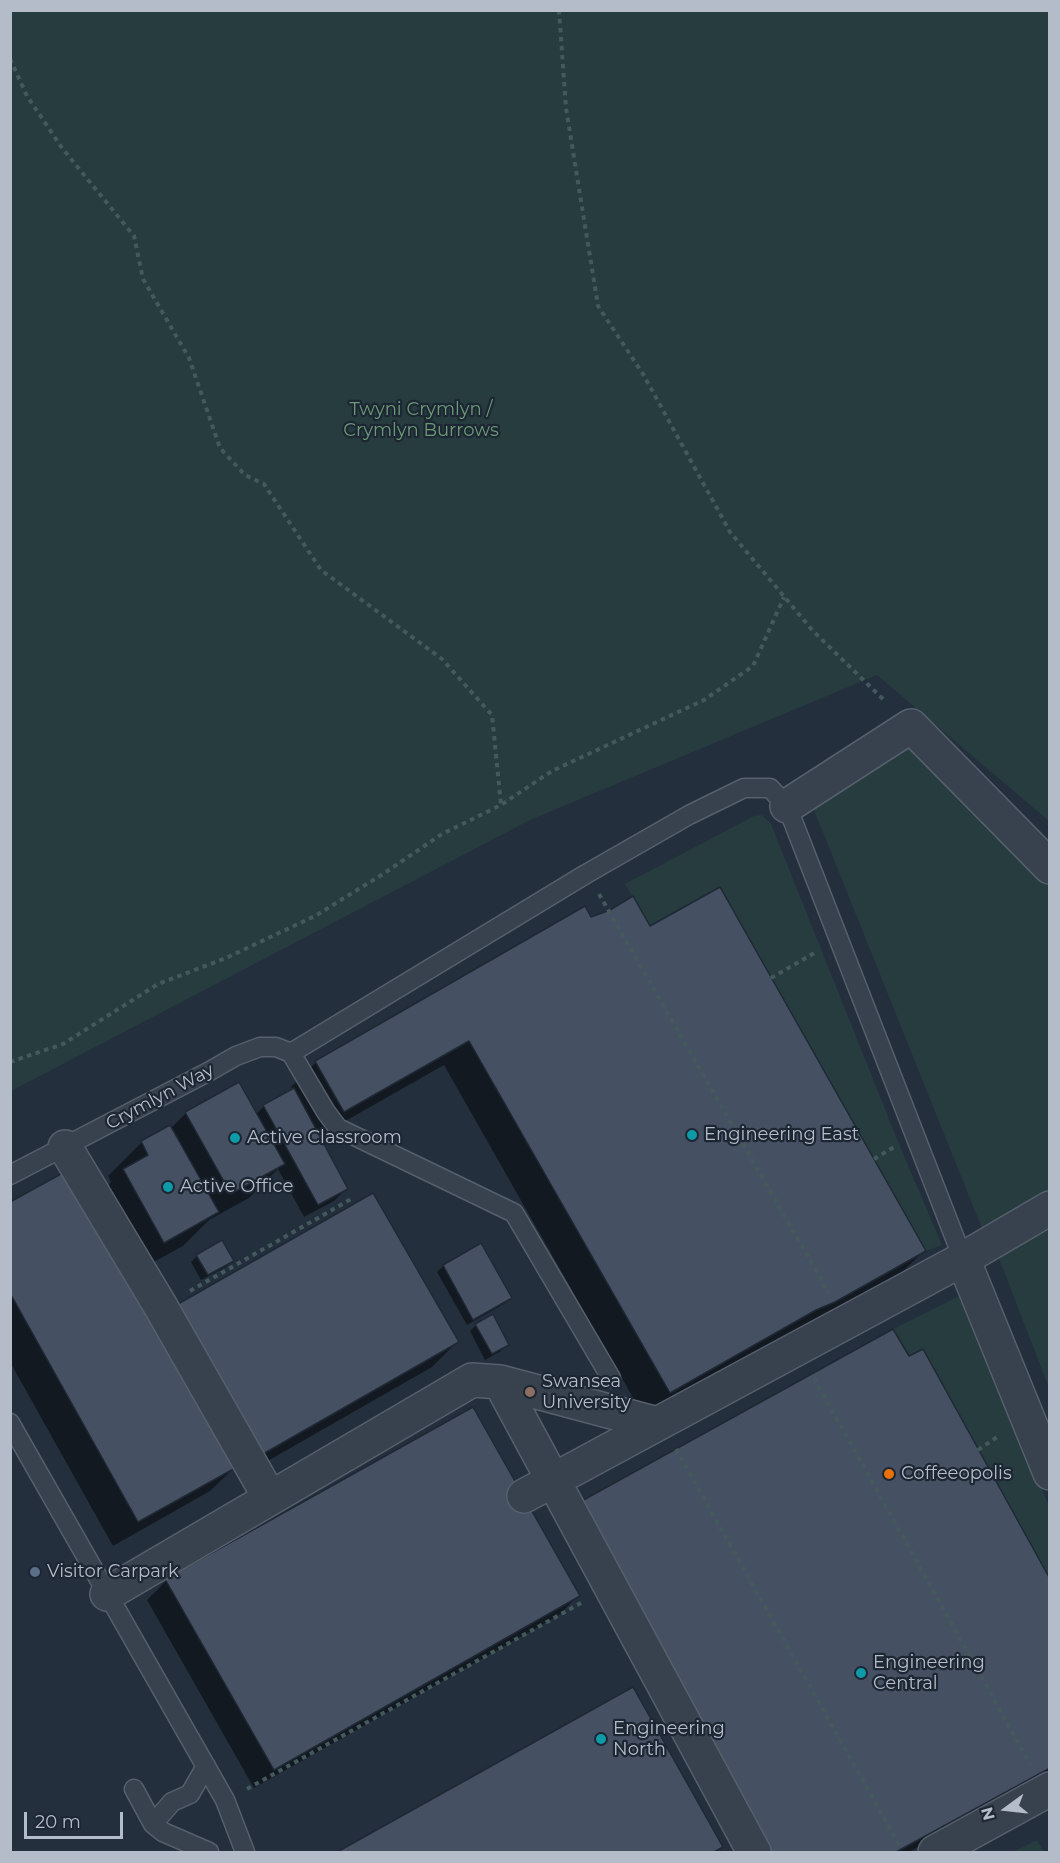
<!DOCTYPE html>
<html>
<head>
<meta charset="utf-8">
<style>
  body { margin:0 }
  #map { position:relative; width:1060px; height:1863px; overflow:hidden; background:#242f3e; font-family:Montserrat,sans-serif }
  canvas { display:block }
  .frame { position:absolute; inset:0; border:12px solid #b4bcc9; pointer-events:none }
  .north { position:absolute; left:976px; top:1779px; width:60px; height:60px; -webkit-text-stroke:4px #1d2633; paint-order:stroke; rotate:255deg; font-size:16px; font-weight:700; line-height:24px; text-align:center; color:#b4bcc9 }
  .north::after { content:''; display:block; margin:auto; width:21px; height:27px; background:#b4bcc9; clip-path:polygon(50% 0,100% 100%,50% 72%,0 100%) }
  .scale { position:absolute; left:24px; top:1812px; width:99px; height:27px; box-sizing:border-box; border:3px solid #b4bcc9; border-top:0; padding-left:8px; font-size:18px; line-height:21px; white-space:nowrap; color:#b4bcc9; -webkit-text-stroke:4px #1d2633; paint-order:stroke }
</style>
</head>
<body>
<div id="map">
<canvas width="1060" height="1863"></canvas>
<div class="frame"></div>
<div class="north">N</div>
<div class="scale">20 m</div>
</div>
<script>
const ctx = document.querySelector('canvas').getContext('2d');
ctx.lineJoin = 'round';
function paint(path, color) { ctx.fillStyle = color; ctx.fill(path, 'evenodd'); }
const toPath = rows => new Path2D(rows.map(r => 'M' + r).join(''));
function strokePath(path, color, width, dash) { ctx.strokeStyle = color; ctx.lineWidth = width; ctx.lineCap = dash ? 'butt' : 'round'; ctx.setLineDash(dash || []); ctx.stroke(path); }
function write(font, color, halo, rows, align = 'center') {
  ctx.font = font + ' Montserrat,sans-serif'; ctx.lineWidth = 4.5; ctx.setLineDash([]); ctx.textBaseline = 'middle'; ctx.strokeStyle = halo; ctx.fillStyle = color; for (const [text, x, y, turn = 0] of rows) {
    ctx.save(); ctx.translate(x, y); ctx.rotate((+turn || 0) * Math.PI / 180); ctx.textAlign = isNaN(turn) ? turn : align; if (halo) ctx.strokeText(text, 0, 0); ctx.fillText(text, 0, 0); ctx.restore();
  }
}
paint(toPath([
  [11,10,1049,11,1049,821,877,675,530,820,11,1091],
  [912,742,1049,879,1049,1194,983,1231,812,805],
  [762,815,771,824,899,1144,942,1245,926,1251,720,887,650,926,625,884,754,816],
  [1049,1223,1049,1388,997,1253],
  [965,1293,1016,1425,1049,1506,1049,1579,923,1349,909,1356,893,1329],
  [1037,1840,1044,1852,1013,1852]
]), '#263c3f');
paint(toPath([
  [591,919,649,928,924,1251,899,1275,808,1327,789,1334,644,1417,444,1065,319,1136,347,1188,334,1201,304,1217,278,1169,249,1198,209,1220,183,1246,128,1276,157,1327,457,1342,432,1367,238,1478,233,1469,210,1491,113,1546,10,1362,10,1204,89,1205,111,1182,108,1176,142,1142,171,1128,186,1113,255,1115,264,1106,293,1090,291,1087,316,1062],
  [480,1245,510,1298,504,1304,467,1325,437,1272,443,1266],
  [197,1256,232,1261,226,1267,201,1280,191,1262],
  [476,1325,507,1344,501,1351,485,1360,470,1331],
  [166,1581,579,1595,559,1615,254,1788,147,1600],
  [1050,1582,1050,1775,909,1852,741,1852],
  [632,1689,721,1847,716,1852,340,1852]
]), '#0007');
const building = toPath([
  [720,887,926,1251,835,1302,816,1310,670,1393,469,1041,344,1112,315,1061,585,906,591,917,610,910,633,896,650,926,720,887],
  [239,1082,285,1164,231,1194,185,1112,239,1082],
  [294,1088,348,1189,318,1205,263,1105,294,1088],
  [170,1125,219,1212,164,1243,123,1169,148,1155,141,1141,170,1125],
  [70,1169,237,1467,138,1522,10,1293,10,1202,70,1169],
  [373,1193,459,1342,263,1454,178,1304,373,1193],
  [222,1240,234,1261,208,1275,196,1255,222,1240],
  [481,1243,512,1298,473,1320,443,1265,481,1243],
  [493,1314,509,1345,492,1354,475,1324,493,1314],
  [893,1329,909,1356,923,1349,1050,1579,1050,1768,896,1852,770,1852,578,1503,893,1329],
  [473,1407,580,1596,274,1770,165,1579,473,1407],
  [633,1687,723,1847,714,1852,337,1852,633,1687]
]);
paint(building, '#455162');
strokePath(building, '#1f2835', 1.5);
const lane = toPath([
  [291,1053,326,1112,338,1128,514,1213,611,1378],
  [10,1175,208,1072,236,1056,260,1047,276,1047,291,1053,586,874,689,815,744,788,770,788,787,806,963,1259],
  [10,1423,225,1800,245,1852],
  [134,1789,153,1824,163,1832,209,1852],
  [153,1824,172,1802,190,1794,206,1766]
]);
const street = toPath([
  [787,806,911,726,1050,867],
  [65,1147,161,1307,270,1498],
  [963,1259,1050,1473],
  [500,1382,754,1852],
  [524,1496,963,1259,1050,1208],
  [107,1594,472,1380,500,1382,657,1424],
  [935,1852,1050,1789]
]);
strokePath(lane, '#565f6c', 21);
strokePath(street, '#565f6c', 36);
strokePath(toPath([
  [559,10,566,108,598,306,643,374,730,532,813,631,886,702],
  [10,59,27,96,62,148,134,236,143,279,189,358,220,448,245,475,264,484,321,570,442,659,492,715,501,805],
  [599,894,829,1293],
  [771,978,818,951],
  [10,1062,63,1044,158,984,226,958,315,916,383,874,442,834,501,805,552,771,704,700,753,666,784,597],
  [874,1159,894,1147],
  [190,1291,353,1198],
  [814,1378,1030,1764],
  [676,1449,901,1848],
  [978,1450,1000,1435],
  [247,1789,581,1603]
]), '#44595c', 4, [4.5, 4.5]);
strokePath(lane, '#38414e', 18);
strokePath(street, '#38414e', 33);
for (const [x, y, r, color] of [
  [692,1135,6,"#0f9aa8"],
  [235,1138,6,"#0f9aa8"],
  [168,1187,6,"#0f9aa8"],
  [530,1392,6,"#8d6e63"],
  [889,1474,6,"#e8710a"],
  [35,1572,6,"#5c6f8a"],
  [861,1673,6,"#0f9aa8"],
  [601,1739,6,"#0f9aa8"]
]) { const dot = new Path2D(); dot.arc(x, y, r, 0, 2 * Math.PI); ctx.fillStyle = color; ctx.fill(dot); strokePath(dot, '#1d2633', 2); }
write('18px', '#6b9a76', '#1d2633', [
  ["Twyni Crymlyn /",421,410],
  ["Crymlyn Burrows",421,431]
]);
write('18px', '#b4bcc9', '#1d2633', [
  ["Crymlyn Way",160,1097,-28]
]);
write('18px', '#b4bcc9', '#1d2633', [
  ["Engineering East",704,1135],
  ["Active Classroom",247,1138],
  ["Active Office",180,1187],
  ["Swansea",542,1382],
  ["University",542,1403],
  ["Coffeeopolis",901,1474],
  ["Visitor Carpark",47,1572],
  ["Engineering",873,1663],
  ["Central",873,1684],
  ["Engineering",613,1729],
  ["North",613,1750]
], 'left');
</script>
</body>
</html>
